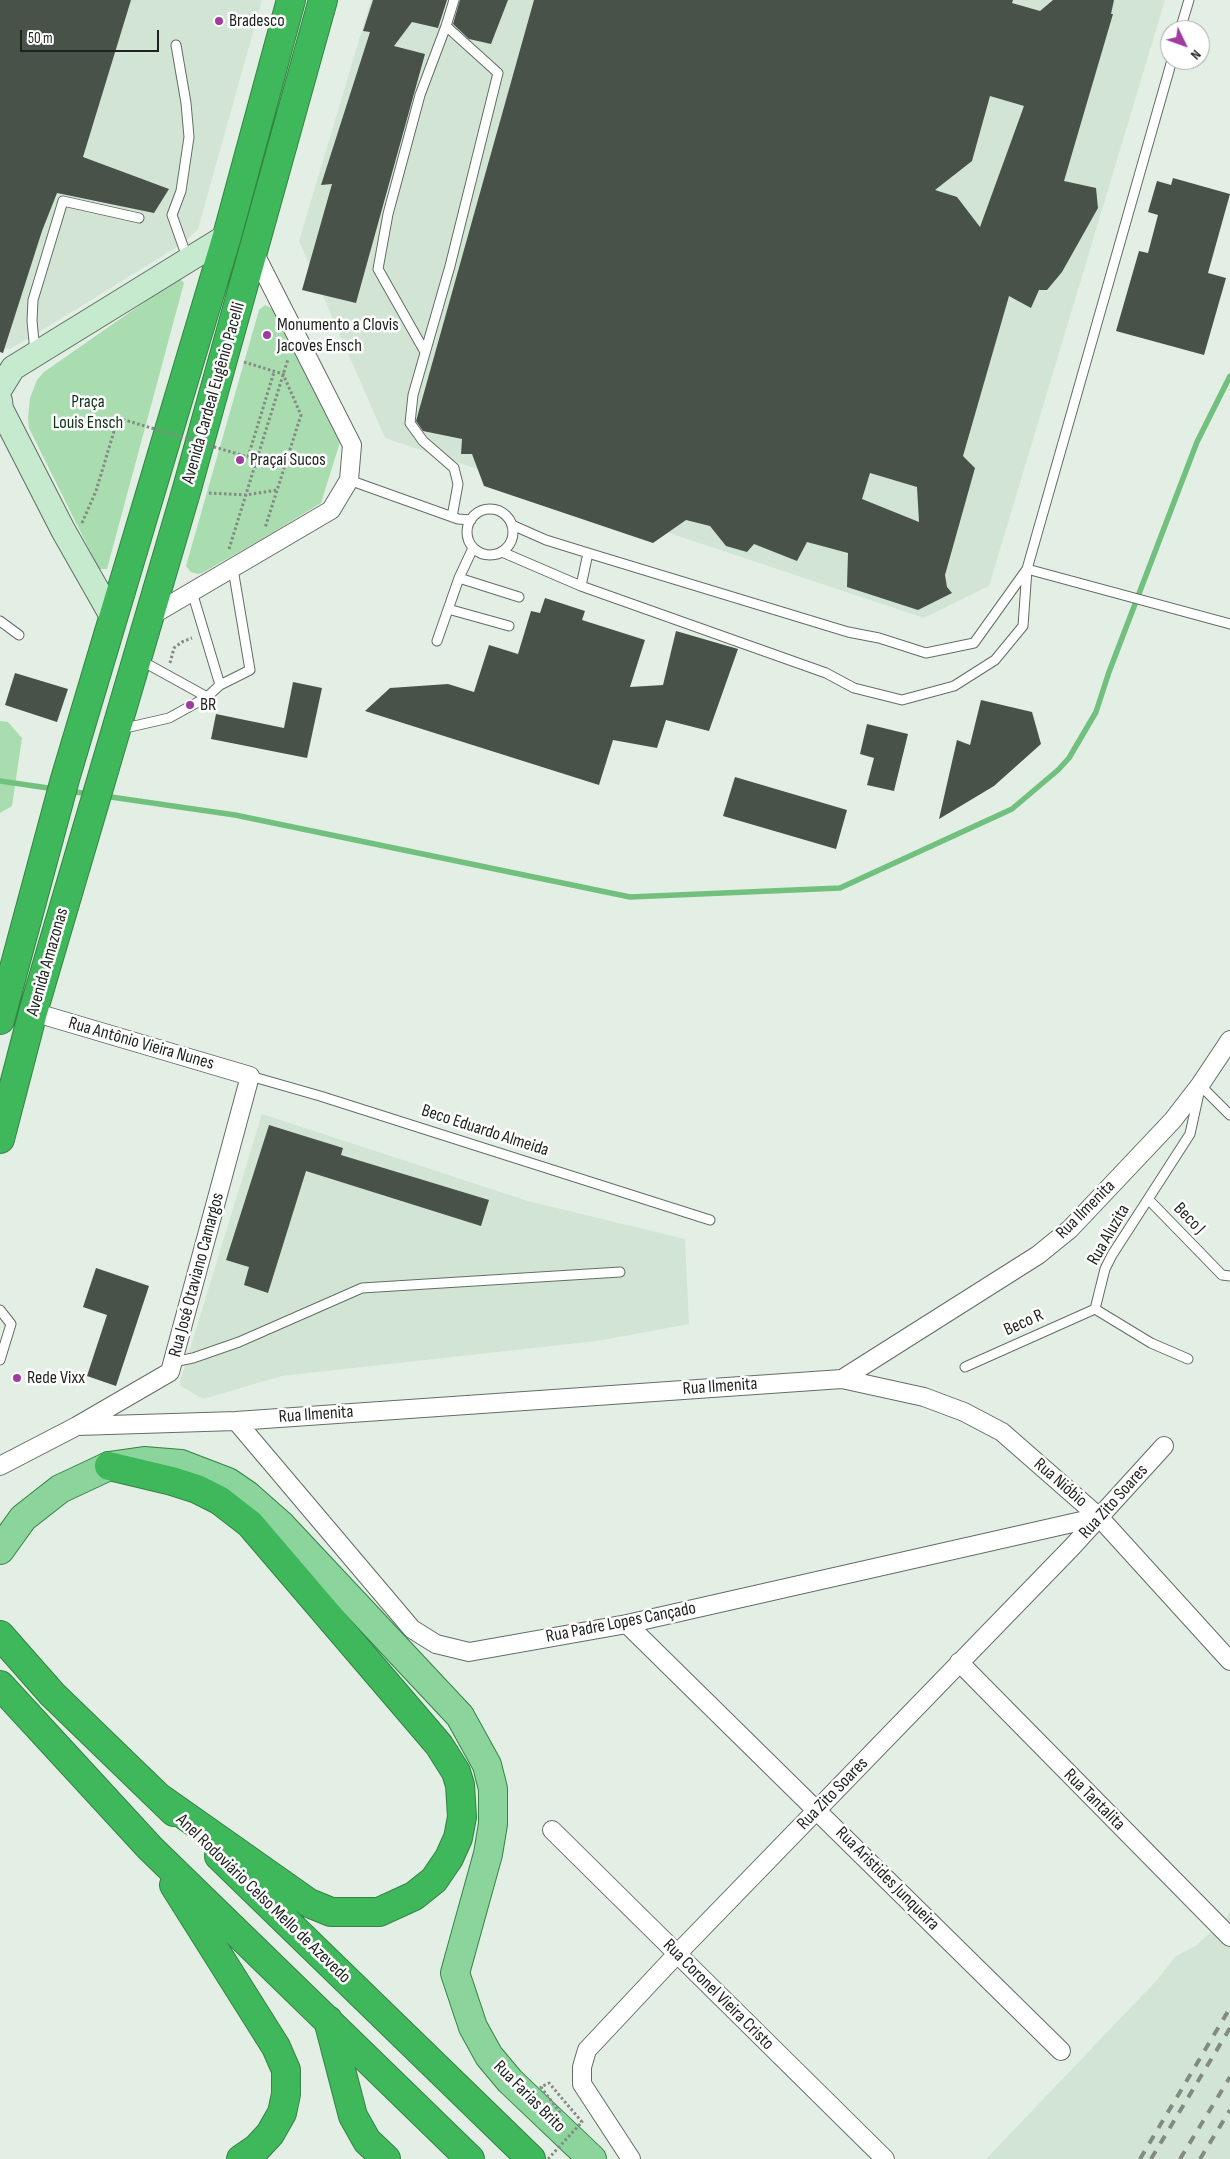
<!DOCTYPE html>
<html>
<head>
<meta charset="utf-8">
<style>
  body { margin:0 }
  #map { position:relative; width:1230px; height:2159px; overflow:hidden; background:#e3efe4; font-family:"Sofia Sans Condensed",sans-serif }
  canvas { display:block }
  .north { position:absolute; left:1160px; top:20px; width:50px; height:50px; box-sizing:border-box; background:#fff; border:1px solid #a5a7a5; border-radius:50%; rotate:132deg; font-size:14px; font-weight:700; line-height:20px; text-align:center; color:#1f231f }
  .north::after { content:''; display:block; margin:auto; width:18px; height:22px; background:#a03ba0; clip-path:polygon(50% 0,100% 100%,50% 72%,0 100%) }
  .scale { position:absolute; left:20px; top:30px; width:139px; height:22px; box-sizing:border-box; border:2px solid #1f231f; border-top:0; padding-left:6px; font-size:15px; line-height:18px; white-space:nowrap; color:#1f231f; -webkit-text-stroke:4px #fff; paint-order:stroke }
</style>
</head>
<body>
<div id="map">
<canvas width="1230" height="2159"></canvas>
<div class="north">N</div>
<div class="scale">50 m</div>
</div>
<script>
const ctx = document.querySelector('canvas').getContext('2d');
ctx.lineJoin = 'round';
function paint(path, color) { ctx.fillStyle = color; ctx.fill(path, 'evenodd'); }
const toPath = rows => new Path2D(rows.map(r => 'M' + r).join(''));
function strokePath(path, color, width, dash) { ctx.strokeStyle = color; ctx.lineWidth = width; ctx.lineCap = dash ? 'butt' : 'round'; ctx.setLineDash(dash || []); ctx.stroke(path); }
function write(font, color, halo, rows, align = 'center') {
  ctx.font = font + ' "Sofia Sans Condensed",sans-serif'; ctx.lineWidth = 5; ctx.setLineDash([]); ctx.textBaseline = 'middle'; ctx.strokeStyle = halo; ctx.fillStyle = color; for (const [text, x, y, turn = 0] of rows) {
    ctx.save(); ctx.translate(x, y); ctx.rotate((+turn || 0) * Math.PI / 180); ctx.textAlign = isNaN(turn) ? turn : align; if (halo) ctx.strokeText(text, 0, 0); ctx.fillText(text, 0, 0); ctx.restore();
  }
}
paint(toPath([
  [0,0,262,0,198,229,185,242,28,339,9,349,0,346],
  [371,0,1165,0,989,586,924,618,385,438,299,241],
  [262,1114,528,1201,685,1239,689,1324,597,1341,282,1376,203,1399,179,1385],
  [1230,1911,1230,2159,986,2159,1157,1980,1176,1956,1197,1945,1227,1917]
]), '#d2e5d4');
paint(toPath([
  [179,278,184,283,107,569,99,569,29,428,28,418,30,398,37,380,44,372],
  [265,305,273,309,340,442,321,503,262,539,202,573,198,574,191,572,186,566,259,310],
  [0,721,8,722,22,738,12,806,0,813]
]), '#a9dcaf');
strokePath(toPath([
  [0,781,55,789],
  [69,791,89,794],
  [104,796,235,815,630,897,840,888,1012,809,1058,770,1069,758,1096,712,1109,672,1197,442,1230,376]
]), '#72c07e', 5.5);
paint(toPath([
  [0,0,131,0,83,157,169,189,154,213,57,193,42,231,3,353,0,352],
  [373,0,447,0,438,28,412,22,394,46,425,54,356,303,302,290,332,184,321,185,370,32,363,31],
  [460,0,508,0,491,44,469,39,453,24],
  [534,0,1013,0,1012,3,1040,11,1053,0,1114,0,1111,14,1113,14,1064,181,1096,188,1098,208,1062,272,1047,290,1039,290,1031,308,1009,296,963,456,975,468,945,575,947,587,952,593,918,610,847,587,848,553,807,542,797,561,754,544,747,552,726,546,710,526,686,520,653,543,484,486,472,454,461,454,462,439,423,431,416,421],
  [990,96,1024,106,980,227,957,197,935,190,972,161],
  [870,473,917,487,919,522,862,499],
  [1173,178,1230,194,1208,273,1226,278,1204,355,1116,331,1139,251,1148,253,1158,215,1148,212,1157,181,1171,185],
  [545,598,585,611,582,620,645,640,630,687,663,685,676,631,738,649,709,731,666,720,657,748,613,740,599,785,365,711,390,688,448,684,474,692,489,645,518,654,531,611,540,613],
  [15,673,68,689,57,722,5,705],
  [293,682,322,688,307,758,211,739,216,714,284,728],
  [981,700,1032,712,1041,744,994,786,939,819,957,740,970,745],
  [867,724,908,734,894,791,867,785,874,758,860,754],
  [735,777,847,810,836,849,723,816],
  [269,1125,343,1148,341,1155,489,1200,481,1226,306,1171,268,1293,244,1285,249,1267,226,1260],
  [96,1268,149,1286,116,1386,87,1376,107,1315,83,1307]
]), '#485249');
const lane = toPath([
  [1180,30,1189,0],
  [176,45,186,103,189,137,181,191,172,215,188,260],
  [35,352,32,321,33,300,63,201,139,218],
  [425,352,378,269,388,214,420,95,446,26],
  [349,480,458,519,471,520],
  '467 532a23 23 0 1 1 46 0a23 23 0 1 1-46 0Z',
  [452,517,458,484,454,468,423,441,410,423,413,395,450,266,498,73,446,26,454,0],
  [512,525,546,540,588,553,848,632,879,638,926,653,974,643,1027,569],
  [502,552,581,586,826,673,854,688,902,700,954,686,995,660,1023,626,1027,569,1172,60],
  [1027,569,1230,624],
  [459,578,519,597],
  [581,586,588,553],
  [192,592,220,685],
  [448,609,509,626],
  [0,621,19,635],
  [437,641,459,578,473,548],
  [140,660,207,697],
  [121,729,169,718,207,697,220,685,250,670,233,569],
  [250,1076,320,1096,710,1220],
  [1200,1085,1230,1115],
  [1149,1200,1222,1275,1230,1276],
  [0,1310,11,1324,0,1360],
  [1188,1359,1151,1343,1095,1309,1105,1269,1112,1255,1190,1134,1199,1093],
  [173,1362,193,1358,239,1342,362,1288,620,1272],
  [965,1367,1095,1309]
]);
const street = toPath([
  [149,617,331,510,349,480,352,445,254,252],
  [842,1379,924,1397,964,1412,1002,1432,1099,1517,1230,1661],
  [236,1421,412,1629,436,1644,469,1652,627,1624,1099,1517],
  [77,1426,236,1421,842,1379,1038,1255,1070,1229,1173,1120,1200,1085,1230,1040],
  [0,1466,77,1426,170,1372,250,1076,33,1012],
  [627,1624,1061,2051],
  [959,1662,1230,1937],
  [552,1830,885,2159],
  [631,2159,582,2084,582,2067,587,2050,677,1954,1072,1547,1164,1446]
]);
const secondary = toPath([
  [0,389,13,368,227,236],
  [0,401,1,409,63,530,113,618]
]);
const primary = toPath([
  [0,1550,23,1518,60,1489,109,1466,144,1461,181,1464,228,1482,247,1495,281,1525,460,1716,487,1765,493,1789,493,1824,488,1854,455,1973,473,2027,489,2056,510,2081,592,2159]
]);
const highway = toPath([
  [0,1020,65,779,227,236,291,0],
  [0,1139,33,1012,186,492,323,0],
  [109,1466,172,1481,197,1489,219,1500,250,1524,439,1745,456,1772,460,1785,462,1817,458,1838,449,1858,434,1880,414,1896,379,1912,331,1912,309,1903,160,1798],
  [0,1635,52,1694,174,1812],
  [0,1685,150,1848,470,2159],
  [219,1856,531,2159],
  [174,1885,276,2047,286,2070,286,2094,282,2113,270,2134,257,2148,241,2159],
  [328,2020,353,2116,367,2141,386,2159]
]);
strokePath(lane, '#636e64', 11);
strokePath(street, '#636e64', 20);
strokePath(secondary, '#636e64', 26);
strokePath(primary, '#338445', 30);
strokePath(highway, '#338445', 30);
strokePath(toPath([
  [244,362,283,374,301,415,265,528],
  [248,457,274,372],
  [209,493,246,495,277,490],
  [82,523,96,491,118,418],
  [229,549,288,359],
  [170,663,174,648,182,642,192,638]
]), '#838b83', 3, [2.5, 2.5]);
strokePath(lane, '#fff', 9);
strokePath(street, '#fff', 18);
strokePath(secondary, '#c5eace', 24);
strokePath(primary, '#8bd49c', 28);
strokePath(highway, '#3eb85a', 28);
strokePath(toPath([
  [1140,2159,1230,2008],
  [1151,2159,1230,2028],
  [1180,2159,1230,2077],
  [1200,2159,1230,2110]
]), '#828a82', 4, [9, 9]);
strokePath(toPath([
  [118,418,248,457],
  [548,2159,582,2122,549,2083,541,2087,561,2114]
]), '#838b83', 3, [2.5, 2.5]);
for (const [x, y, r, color] of [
  [219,21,5,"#a03ba0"],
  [267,335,5,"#a03ba0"],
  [240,460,5,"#a03ba0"],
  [190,705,5,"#a03ba0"],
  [17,1378,5,"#a03ba0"]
]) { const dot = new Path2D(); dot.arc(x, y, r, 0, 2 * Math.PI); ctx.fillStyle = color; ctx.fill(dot); strokePath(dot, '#fff', 2); }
write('18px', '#1f231f', '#fff', [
  ["Bradesco",229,21],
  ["Monumento a Clovis",277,325],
  ["Jacoves Ensch",277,346],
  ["Praçaí Sucos",250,460],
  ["BR",200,705],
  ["Rede Vixx",27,1378]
], 'left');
write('18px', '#1f231f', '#fff', [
  ["Avenida Cardeal Eugênio Pacelli",214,393,-74],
  ["Avenida Amazonas",48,962,-74],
  ["Rua Antônio Vieira Nunes",141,1044,16],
  ["Beco Eduardo Almeida",485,1131,18],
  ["Rua Ilmenita",1086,1210,-45],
  ["Beco J",1189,1219,46],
  ["Rua Aluzita",1109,1235,-60],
  ["Rua José Otaviano Camargos",197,1275,-75],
  ["Beco R",1024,1323,-24],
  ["Rua Ilmenita",720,1387,-4],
  ["Rua Ilmenita",316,1415,-4],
  ["Rua Nióbio",1060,1483,41],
  ["Rua Zito Soares",1114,1502,-48],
  ["Rua Padre Lopes Cançado",621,1623,-11],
  ["Rua Zito Soares",833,1794,-46],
  ["Rua Tantalita",1094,1800,45],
  ["Rua Aristides Junqueira",887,1879,45],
  ["Anel Rodoviário Celso Mello de Azevedo",263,1899,44],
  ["Rua Coronel Vieira Cristo",718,1995,45],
  ["Rua Farias Brito",529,2097,45]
]);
write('18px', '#113217', '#fff', [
  ["Praça",88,402],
  ["Louis Ensch",88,423]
]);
</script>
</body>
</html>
